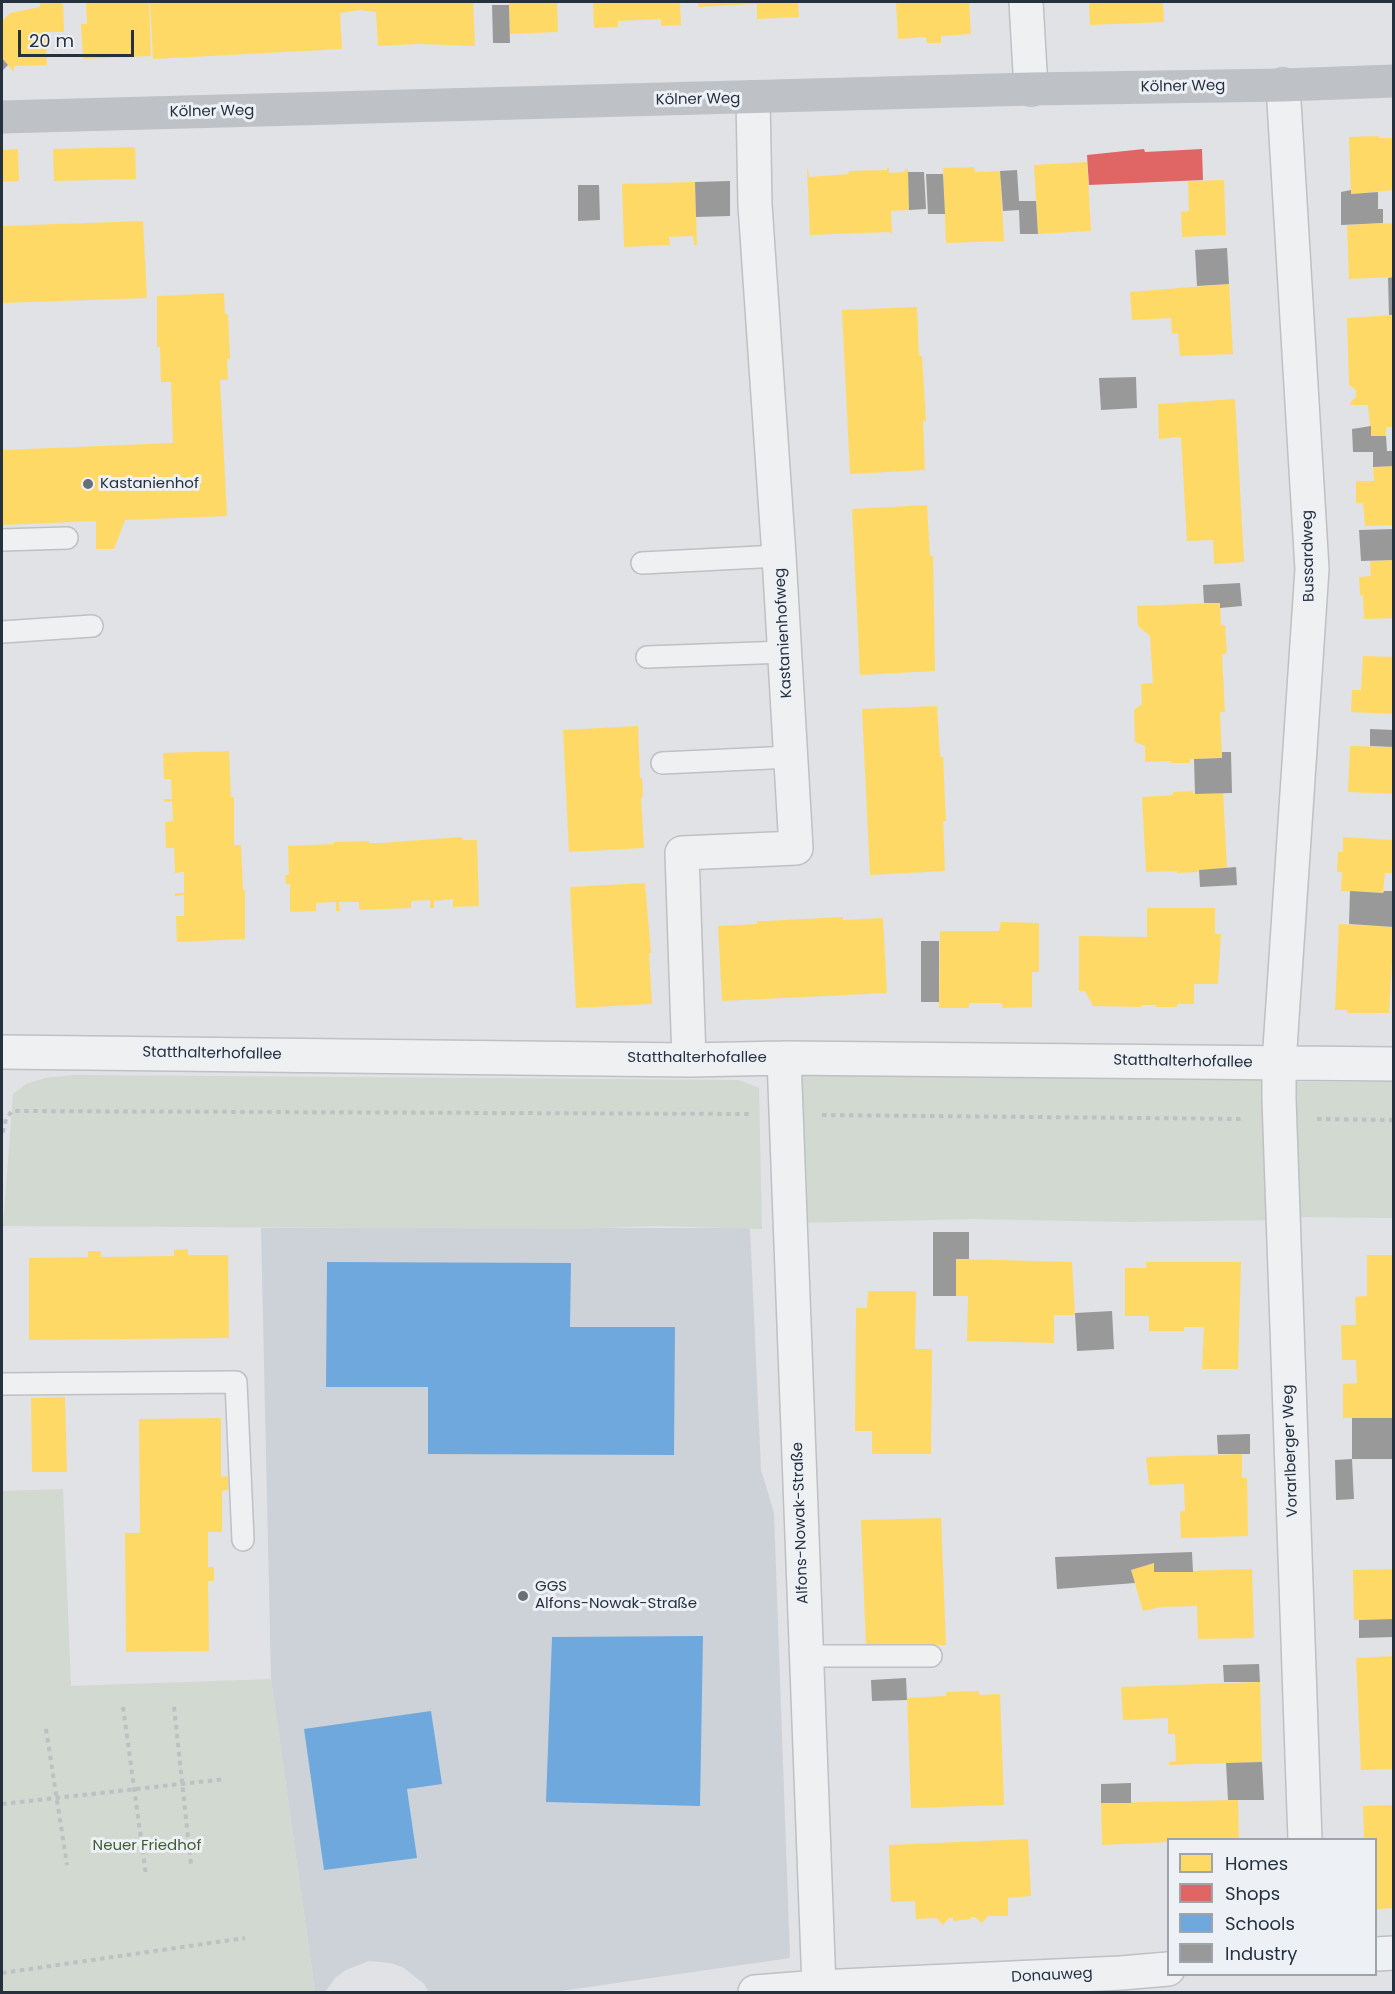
<!DOCTYPE html>
<html>
<head>
<meta charset="utf-8">
<style>
  body { margin:0 }
  #map { position:relative; width:1395px; height:1994px; overflow:hidden; background:#e0e2e5; font-family:Poppins,sans-serif }
  canvas { display:block }
  .frame { position:absolute; inset:0; border:3px solid #26313f; pointer-events:none }
  .legend { position:absolute; left:1167px; top:1838px; width:210px; height:138px; box-sizing:border-box; background:#edf1f5; border:2px solid #9da4ac; margin:0; padding:8px 10px; list-style:none; font-size:18px; color:#26313f }
  .legend li { display:flex; align-items:center; gap:12px; height:30px }
  .legend b { width:30px; border:2px solid #9da4ac }
  .scale { position:absolute; left:18px; top:30px; width:116px; height:27px; box-sizing:border-box; border:3px solid #26313f; border-top:0; padding-left:8px; font-size:18px; line-height:21px; white-space:nowrap; color:#26313f; -webkit-text-stroke:4px #edf1f5; paint-order:stroke }
</style>
</head>
<body>
<div id="map">
<canvas width="1395" height="1994"></canvas>
<div class="frame"></div>
<ul class="legend">
<li><b style="height:16px;background:#ffd966"></b>Homes</li>
<li><b style="height:16px;background:#e06666"></b>Shops</li>
<li><b style="height:16px;background:#6fa8dc"></b>Schools</li>
<li><b style="height:16px;background:#999"></b>Industry</li>
</ul>
<div class="scale">20 m</div>
</div>
<script>
const ctx = document.querySelector('canvas').getContext('2d');
ctx.lineJoin = 'round';
function paint(path, color) { ctx.fillStyle = color; ctx.fill(path, 'evenodd'); }
const toPath = rows => new Path2D(rows.map(r => 'M' + r).join(''));
function strokePath(path, color, width, dash) { ctx.strokeStyle = color; ctx.lineWidth = width; ctx.lineCap = dash ? 'butt' : 'round'; ctx.setLineDash(dash || []); ctx.stroke(path); }
function write(font, color, halo, rows, align = 'center') {
  ctx.font = font + ' Poppins,sans-serif'; ctx.lineWidth = 6; ctx.setLineDash([]); ctx.textBaseline = 'middle'; ctx.strokeStyle = halo; ctx.fillStyle = color; for (const [text, x, y, turn = 0] of rows) {
    ctx.save(); ctx.translate(x, y); ctx.rotate((+turn || 0) * Math.PI / 180); ctx.textAlign = isNaN(turn) ? turn : align; if (halo) ctx.strokeText(text, 0, 0); ctx.fillText(text, 0, 0); ctx.restore();
  }
}
paint(toPath([
  [261,1228,750,1228,761,1470,774,1513,790,1958,554,1992,429,1992,424,1984,404,1968,391,1963,369,1961,346,1970,336,1977,325,1992,315,1992,271,1679]
]), '#cdd2d9');
paint(toPath([
  [795,1072,1272,1077,1273,1220,1130,1222,973,1219,799,1223],
  [74,1075,739,1080,759,1088,762,1229,656,1226,573,1229,3,1226,13,1094,26,1084,45,1078],
  [1293,1082,1393,1082,1393,1218,1295,1217],
  [63,1489,71,1686,271,1679,315,1992,2,1992,2,1491]
]), '#d1d9d0');
paint(toPath([
  [40,2,63,2,64,32,46,32,47,65,14,66,14,72,2,58,2,21,10,13,40,7],
  [86,2,149,2,151,56,83,59,81,24,87,24],
  [150,2,473,2,475,46,419,44,378,46,376,12,361,10,340,13,342,49,153,59],
  [509,2,557,2,558,32,510,34],
  [593,2,680,2,681,25,661,26,661,19,618,21,618,27,594,28],
  [698,2,798,2,799,17,757,19,757,4,698,7],
  [896,2,969,2,971,34,941,36,941,43,927,43,926,37,898,39],
  [1089,2,1163,2,1164,22,1090,25],
  [1378,136,1380,138,1394,138,1394,190,1351,194,1349,137],
  [135,147,136,179,54,181,53,149],
  [18,149,19,181,2,182,2,150],
  [1087,162,1091,231,1038,234,1034,165],
  [974,167,975,172,1000,171,1004,241,946,243,943,168],
  [887,168,889,168,889,173,905,172,904,169,907,169,908,172,909,210,891,211,892,234,889,232,810,235,807,169,808,169,809,177,849,174,849,171,887,170],
  [1224,180,1226,235,1182,237,1181,212,1189,211,1188,181],
  [695,182,697,245,694,245,693,236,669,237,670,245,624,247,622,184],
  [143,221,147,298,2,303,2,226],
  [1394,223,1394,277,1349,279,1347,225],
  [1229,284,1233,354,1180,356,1178,333,1172,334,1171,318,1132,320,1130,292],
  [224,293,225,314,228,314,230,359,227,359,228,380,220,380,227,516,125,520,114,549,96,549,96,521,2,525,2,450,173,443,171,382,161,382,160,347,157,347,157,296],
  [917,307,919,356,922,356,926,421,923,421,925,470,850,474,842,310],
  [1394,315,1394,427,1386,427,1386,436,1371,436,1368,405,1350,405,1350,403,1356,397,1356,390,1349,385,1347,318],
  [1235,399,1244,562,1214,564,1213,540,1187,541,1181,437,1159,439,1158,404],
  [1394,466,1394,525,1365,526,1363,503,1356,503,1356,481,1374,481,1373,467],
  [927,505,930,556,933,556,935,671,860,675,852,509],
  [1394,560,1394,618,1364,619,1363,595,1360,595,1359,577,1371,576,1370,561],
  [1220,603,1221,625,1225,625,1227,653,1222,654,1225,712,1220,712,1222,758,1190,759,1190,763,1171,763,1171,761,1145,762,1145,746,1135,742,1134,710,1142,704,1141,684,1153,683,1150,636,1138,626,1137,606],
  [1363,656,1394,657,1394,714,1351,712,1352,690,1361,690],
  [937,706,940,757,943,756,946,821,943,821,945,871,870,875,862,709],
  [638,726,640,778,642,778,643,797,641,797,644,848,569,852,563,730],
  [1350,746,1394,747,1394,794,1348,792],
  [229,751,231,797,234,797,234,845,241,845,243,890,245,890,245,939,177,942,176,916,184,916,184,895,175,896,175,893,184,893,184,872,175,873,174,848,166,848,165,822,173,821,172,801,164,802,164,799,172,799,171,779,164,779,163,753],
  [1193,791,1193,794,1223,793,1227,868,1198,870,1198,872,1177,873,1177,871,1146,872,1142,797,1173,795,1173,792],
  [462,837,462,840,477,840,479,906,453,907,453,899,434,901,434,908,430,908,430,900,411,901,411,908,359,910,359,902,339,902,340,911,336,911,336,902,316,903,316,911,290,912,290,884,286,884,285,875,289,875,288,846,334,844,334,842,369,841,369,843,381,843],
  [1343,837,1394,840,1394,873,1385,873,1383,893,1341,891,1342,872,1337,872,1338,852,1343,852],
  [645,883,651,953,649,953,652,1004,576,1008,570,887],
  [1147,908,1215,908,1215,934,1221,934,1218,984,1194,984,1194,1004,1177,1004,1177,1007,1156,1007,1156,1005,1141,1005,1141,1007,1093,1006,1085,991,1079,991,1079,936,1147,937],
  [843,917,843,920,883,918,887,993,722,1001,718,926,757,924,757,921,766,921],
  [1001,922,1039,923,1039,972,1032,972,1032,1007,1003,1008,1001,1003,969,1003,969,1008,939,1008,940,931,999,931],
  [1339,924,1394,927,1389,1013,1347,1013,1347,1010,1335,1010],
  [188,1249,188,1255,228,1255,229,1338,29,1340,29,1258,88,1257,88,1251,101,1251,101,1257,174,1256,174,1250],
  [1367,1255,1394,1255,1394,1418,1343,1418,1343,1384,1357,1383,1356,1360,1342,1360,1341,1325,1356,1325,1355,1297,1367,1296],
  [956,1259,1072,1262,1075,1315,1054,1315,1054,1343,967,1341,968,1296,956,1296],
  [1146,1262,1241,1262,1238,1369,1202,1369,1204,1327,1184,1327,1184,1331,1149,1331,1149,1316,1125,1316,1125,1268,1146,1268],
  [868,1291,916,1291,915,1349,932,1349,931,1454,872,1454,872,1431,855,1431,856,1308,867,1308],
  [65,1397,67,1472,32,1472,31,1398],
  [221,1418,221,1477,228,1476,228,1490,222,1491,222,1532,208,1532,208,1567,214,1567,214,1581,208,1581,209,1651,126,1652,125,1533,140,1533,139,1419],
  [1242,1454,1242,1478,1247,1478,1248,1536,1181,1538,1180,1512,1185,1511,1184,1484,1149,1485,1146,1457],
  [941,1518,946,1645,866,1647,861,1520],
  [1154,1563,1154,1572,1252,1569,1254,1638,1198,1639,1197,1606,1161,1607,1143,1611,1131,1570],
  [1394,1569,1394,1619,1354,1620,1353,1570],
  [1394,1656,1394,1769,1361,1770,1356,1658],
  [1260,1682,1262,1762,1169,1765,1169,1762,1176,1761,1175,1734,1168,1734,1168,1718,1123,1720,1121,1687],
  [979,1691,979,1695,1000,1694,1004,1805,911,1808,907,1698,946,1696,946,1692],
  [1238,1800,1239,1840,1168,1840,1168,1842,1102,1845,1101,1803],
  [1394,1805,1394,1908,1376,1909,1376,1840,1364,1840,1363,1806],
  [1028,1839,1031,1896,1008,1898,1008,1916,988,1916,982,1923,975,1917,971,1917,971,1919,953,1921,953,1918,949,1918,943,1925,936,1918,916,1919,915,1901,891,1902,889,1845]
]), '#ffd966');
paint(toPath([
  [1144,149,1145,152,1202,149,1203,180,1089,185,1087,155]
]), '#e06666');
paint(toPath([
  [327,1262,571,1263,570,1327,675,1327,674,1455,428,1454,428,1387,326,1387],
  [703,1636,700,1806,546,1802,552,1637],
  [431,1711,442,1784,407,1789,417,1858,324,1870,304,1729]
]), '#6fa8dc');
paint(toPath([
  [492,5,509,5,510,43,493,43],
  [2,58,8,65,2,71],
  [1017,170,1019,201,1036,201,1038,234,1020,234,1019,210,1003,211,1000,171],
  [908,172,924,172,926,209,909,210],
  [926,174,943,174,945,214,928,214],
  [730,181,730,216,696,217,695,182],
  [578,185,599,185,600,220,578,221],
  [1351,190,1351,194,1378,192,1378,209,1383,209,1383,223,1341,225,1341,192],
  [1227,248,1229,284,1197,286,1195,250],
  [1394,277,1394,315,1389,315,1388,278],
  [1136,377,1137,408,1101,410,1099,378],
  [1371,426,1371,436,1386,436,1387,451,1394,451,1394,466,1373,467,1373,452,1353,452,1352,429],
  [1394,529,1394,560,1361,561,1359,530],
  [1240,583,1242,606,1220,608,1220,603,1204,603,1203,585],
  [1370,729,1394,730,1394,747,1370,746],
  [1222,752,1231,752,1232,793,1195,794,1194,759,1222,758],
  [1236,867,1237,885,1200,887,1199,870],
  [1350,891,1383,893,1384,891,1394,891,1394,927,1349,924],
  [921,941,939,941,939,1002,921,1002],
  [933,1232,969,1232,969,1259,956,1259,956,1296,933,1296],
  [1112,1311,1114,1349,1077,1351,1075,1313],
  [1352,1418,1392,1418,1392,1459,1352,1459],
  [1250,1434,1250,1454,1218,1454,1217,1435],
  [1352,1459,1354,1499,1336,1500,1335,1460],
  [1192,1552,1193,1572,1154,1572,1154,1563,1131,1570,1135,1583,1057,1589,1055,1557],
  [1394,1619,1394,1637,1359,1638,1359,1620],
  [1259,1664,1260,1682,1224,1682,1223,1665],
  [906,1678,907,1700,872,1701,871,1680],
  [1262,1762,1264,1800,1228,1800,1226,1763],
  [1131,1783,1131,1803,1101,1803,1101,1784]
]), '#999');
const lane = toPath([
  [2,540,67,538],
  [642,563,779,556],
  [2,632,92,626],
  [647,657,785,652],
  [662,763,791,757],
  [2,1384,236,1382,243,1540],
  [806,1656,931,1656]
]);
const street = toPath([
  [1026,2,1031,89],
  [1283,85,1312,569,1279,1063,1279,1099,1305,1840],
  [2,1052,689,1060,784,1058,1394,1064],
  [784,1058,819,1987],
  [689,1060,682,853,796,848,779,556,755,205,753,98],
  [1376,1954,1394,1953],
  [755,1992,819,1987,1121,1973,1168,1969]
]);
strokePath(lane, '#bec0c3', 24);
strokePath(street, '#bec0c3', 36);
strokePath(toPath([
  [822,1115,1243,1119],
  [1317,1119,1394,1120],
  [2,1132,3,1131,6,1119,12,1111,751,1114],
  [123,1707,146,1875],
  [174,1707,191,1865],
  [46,1729,67,1865],
  [2,1804,225,1779],
  [2,1973,245,1938]
]), '#bec1c4', 4, [4.5, 4.5]);
strokePath(lane, '#eff0f2', 21);
strokePath(street, '#eff0f2', 33);
strokePath(toPath([
  [2,117,1031,89,1283,85,1394,81]
]), '#bec1c5', 33);
for (const [x, y, r, color] of [
  [88,484,6,"#676f79"],
  [523,1596,6,"#676f79"]
]) { const dot = new Path2D(); dot.arc(x, y, r, 0, 2 * Math.PI); ctx.fillStyle = color; ctx.fill(dot); strokePath(dot, '#edf1f5', 2); }
write('15px', '#26313f', '#edf1f5', [
  ["Kölner Weg",1183,87,-1],
  ["Kölner Weg",698,100,-1],
  ["Kölner Weg",212,112,-1],
  ["Bussardweg",1309,556,-91],
  ["Kastanienhofweg",784,633,-93],
  ["Statthalterhofallee",212,1054,1],
  ["Statthalterhofallee",697,1058],
  ["Statthalterhofallee",1183,1062,1],
  ["Vorarlberger Weg",1291,1451,-92],
  ["Alfons-Nowak-Straße",801,1523,-92],
  ["Donauweg",1052,1976,-3]
]);
write('15px', '#26313f', '#edf1f5', [
  ["Kastanienhof",100,484],
  ["GGS",535,1587],
  ["Alfons-Nowak-Straße",535,1604]
], 'left');
write('15px', '#3e5b33', '#edf1f5', [
  ["Neuer Friedhof",147,1846]
]);
</script>
</body>
</html>
